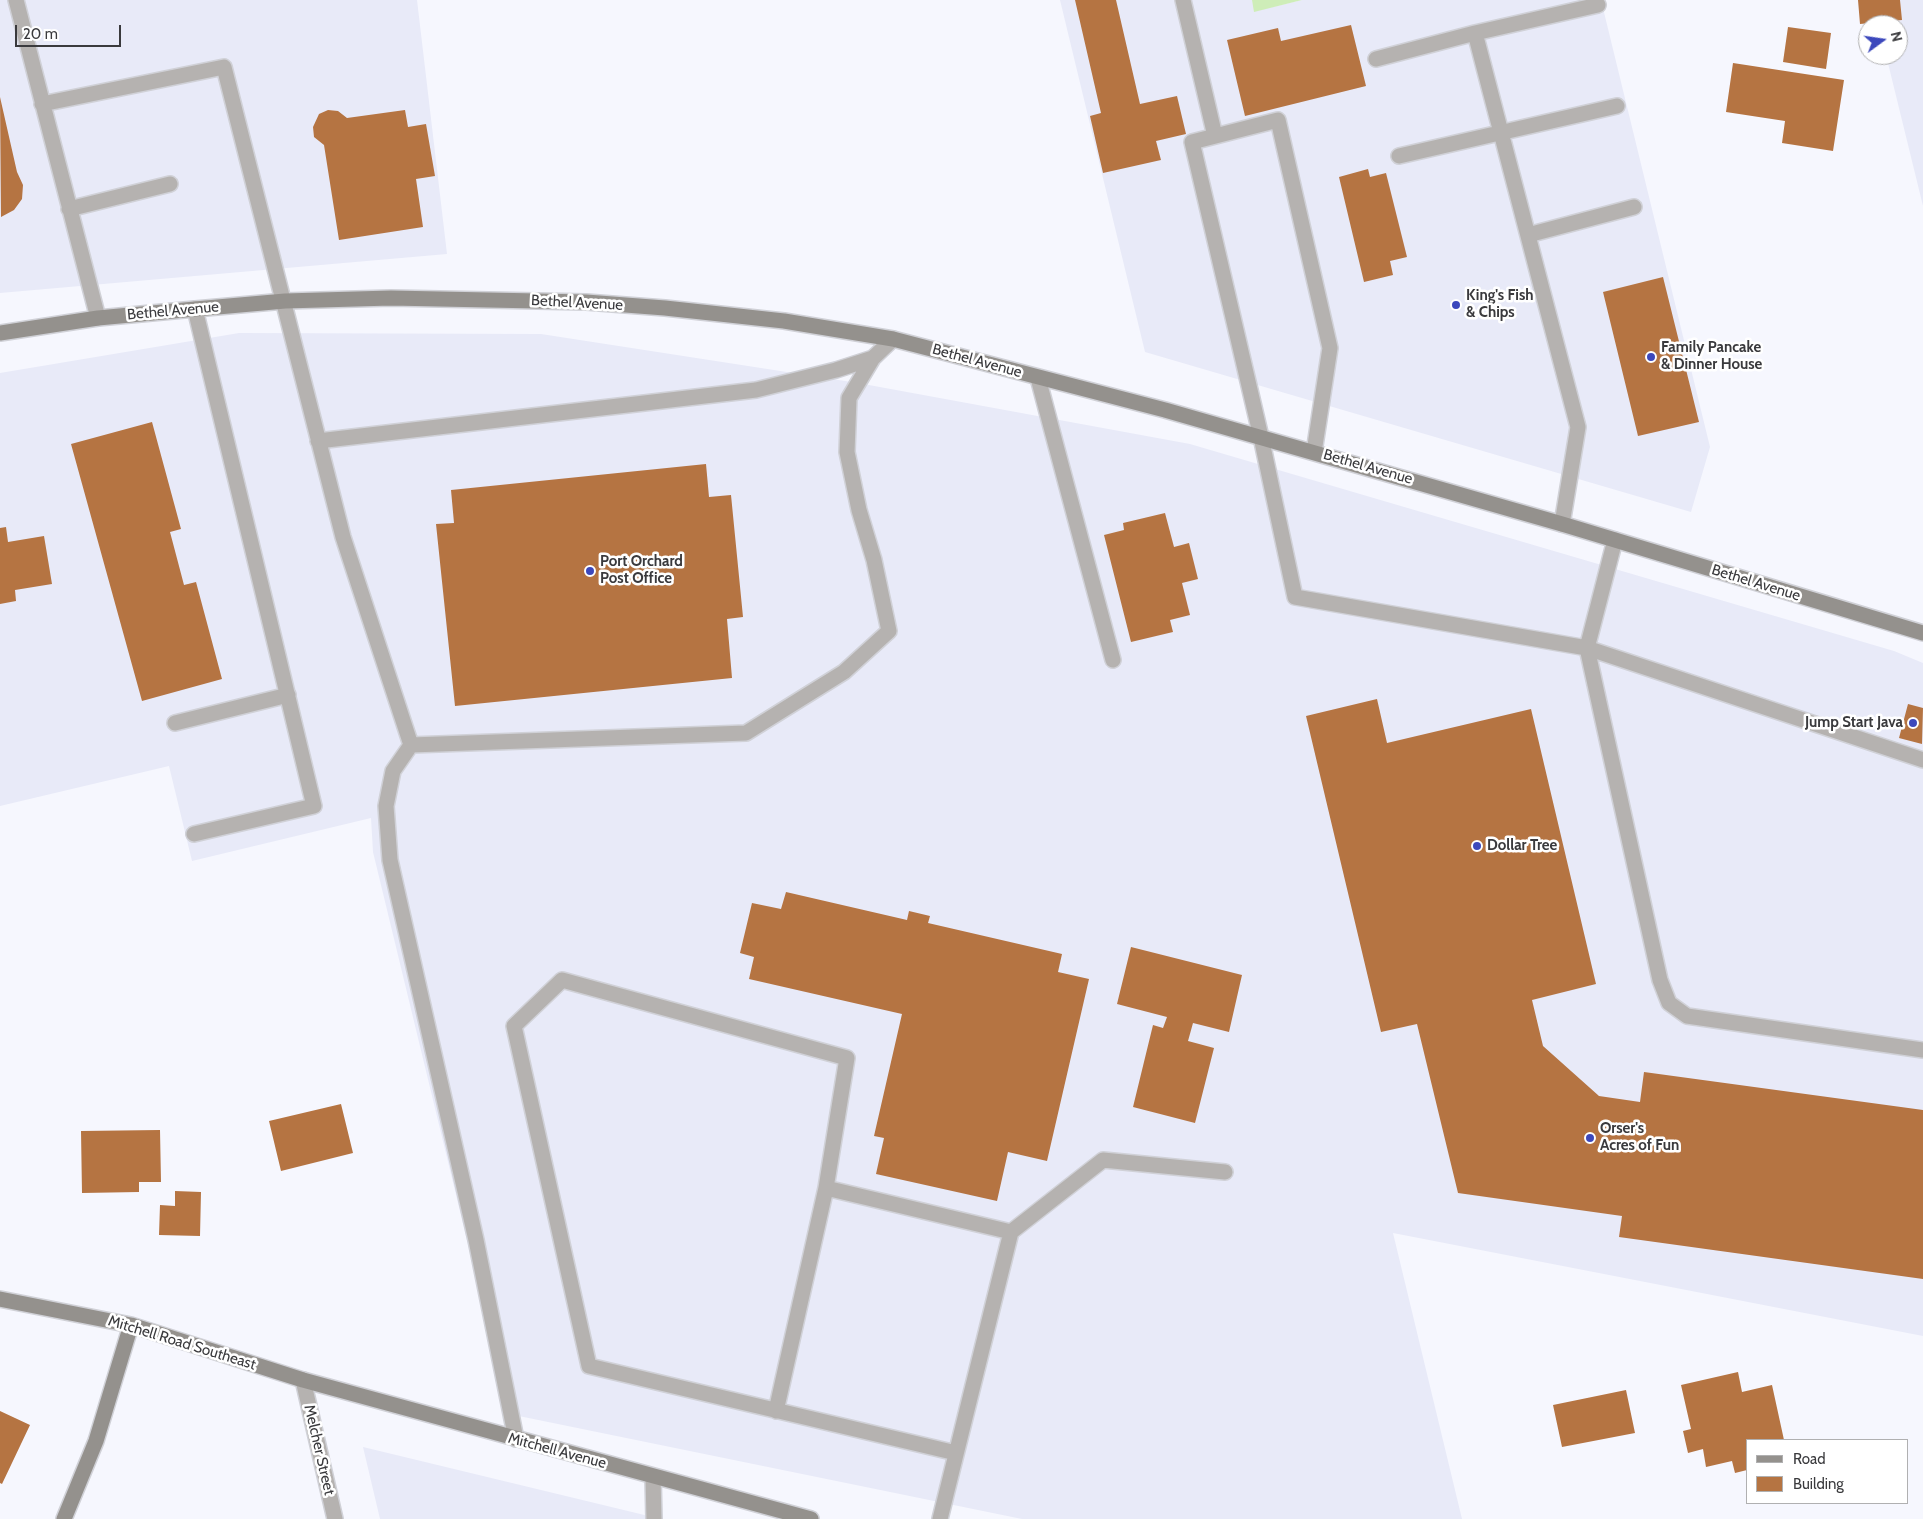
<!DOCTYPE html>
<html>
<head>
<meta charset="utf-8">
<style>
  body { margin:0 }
  #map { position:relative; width:1923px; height:1519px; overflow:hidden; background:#f6f7fe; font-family:Cabin,sans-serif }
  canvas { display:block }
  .legend { position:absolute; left:1746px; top:1439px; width:162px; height:65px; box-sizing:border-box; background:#fff; border:1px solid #b0b0b1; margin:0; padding:6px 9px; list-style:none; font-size:15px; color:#3a3a3d }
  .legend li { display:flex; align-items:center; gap:10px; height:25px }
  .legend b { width:25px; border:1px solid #b0b0b1 }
  .north { position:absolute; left:1858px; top:15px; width:50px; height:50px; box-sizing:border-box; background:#fff; border:1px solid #b0b0b1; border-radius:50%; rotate:76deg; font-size:14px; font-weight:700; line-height:20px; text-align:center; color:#3a3a3d }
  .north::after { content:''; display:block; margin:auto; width:18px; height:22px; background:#3c48bc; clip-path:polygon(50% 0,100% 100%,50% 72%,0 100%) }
  .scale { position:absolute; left:15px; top:25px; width:106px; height:22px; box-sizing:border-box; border:2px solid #3a3a3d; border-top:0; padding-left:6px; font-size:15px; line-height:18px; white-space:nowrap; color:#3a3a3d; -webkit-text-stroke:4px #fff; paint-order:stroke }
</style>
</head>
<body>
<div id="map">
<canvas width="1923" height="1519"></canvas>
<ul class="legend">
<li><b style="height:6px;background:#94918d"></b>Road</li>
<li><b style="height:14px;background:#b57442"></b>Building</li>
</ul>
<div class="north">N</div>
<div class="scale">20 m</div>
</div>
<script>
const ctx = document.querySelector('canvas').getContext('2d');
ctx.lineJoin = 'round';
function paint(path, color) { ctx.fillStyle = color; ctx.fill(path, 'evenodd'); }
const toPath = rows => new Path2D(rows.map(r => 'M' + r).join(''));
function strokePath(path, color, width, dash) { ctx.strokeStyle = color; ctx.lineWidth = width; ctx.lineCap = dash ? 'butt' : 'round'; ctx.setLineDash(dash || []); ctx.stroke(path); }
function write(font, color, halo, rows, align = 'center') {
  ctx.font = font + ' Cabin,sans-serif'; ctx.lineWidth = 5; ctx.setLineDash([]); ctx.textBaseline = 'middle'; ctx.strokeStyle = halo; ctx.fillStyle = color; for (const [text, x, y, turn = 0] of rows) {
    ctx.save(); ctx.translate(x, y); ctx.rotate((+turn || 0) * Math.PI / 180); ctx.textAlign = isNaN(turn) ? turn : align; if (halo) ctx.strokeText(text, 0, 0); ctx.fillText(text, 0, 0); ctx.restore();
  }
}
paint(toPath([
  [0,0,417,0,447,254,0,293],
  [1060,0,1252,0,1255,11,1302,0,1601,0,1710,447,1691,512,1145,352],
  [1873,0,1923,0,1923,206,1886,55,1898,55,1898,25,1879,25],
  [239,333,541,334,858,383,1190,444,1894,651,1923,663,1923,1336,1393,1233,1462,1519,1022,1519,509,1414,373,852,371,818,192,861,169,766,0,806,0,373],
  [363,1447,661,1519,380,1519]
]), '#e8eaf8');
paint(toPath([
  [1252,0,1302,0,1254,12]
]), '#ceedb8');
paint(toPath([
  [1075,0,1116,0,1140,104,1177,96,1186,134,1156,141,1161,160,1103,173,1090,116,1101,113],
  [1858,0,1900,0,1902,20,1860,24],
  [1351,25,1366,86,1245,116,1227,40,1278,28,1281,41],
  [1788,27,1831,33,1826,69,1783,62],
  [1733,63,1844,80,1833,151,1782,143,1785,121,1726,112],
  [0,97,17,172,23,185,22,199,14,210,1,217],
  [328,110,338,111,347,118,405,110,408,127,426,124,435,176,416,179,423,227,339,240,324,145,314,137,313,127,319,114],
  [1368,169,1370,177,1386,173,1407,257,1390,261,1393,275,1364,282,1339,177],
  [1663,277,1699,422,1638,436,1603,292],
  [152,422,181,529,170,532,184,585,196,582,222,679,142,701,71,444],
  [706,464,709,497,731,495,743,617,727,619,732,678,455,706,436,524,454,523,451,490],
  [1165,513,1174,547,1189,543,1198,579,1182,583,1190,615,1170,620,1173,632,1131,642,1104,535,1124,530,1123,523],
  [6,527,8,542,44,536,52,584,15,590,16,601,0,604,0,528],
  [1377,699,1387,743,1531,709,1596,984,1532,1000,1543,1046,1599,1096,1640,1102,1644,1072,1923,1110,1923,1279,1619,1237,1622,1216,1458,1193,1417,1024,1381,1032,1306,716],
  [1908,704,1923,708,1922,744,1899,738],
  [786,892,907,920,909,911,930,916,928,923,1062,954,1058,972,1089,979,1047,1161,1008,1152,997,1201,876,1174,884,1138,874,1136,902,1014,749,979,754,957,740,953,752,903,781,909],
  [1131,947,1242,975,1229,1032,1193,1023,1188,1041,1214,1048,1195,1123,1133,1107,1153,1025,1163,1028,1167,1017,1117,1004],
  [341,1104,353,1153,281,1171,269,1121],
  [160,1130,161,1182,139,1182,139,1192,82,1193,81,1131],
  [175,1191,201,1192,200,1236,159,1235,160,1205,175,1206],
  [1738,1372,1742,1392,1772,1385,1784,1440,1747,1440,1747,1470,1735,1473,1732,1461,1706,1467,1703,1449,1688,1453,1683,1431,1691,1429,1681,1385],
  [1626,1390,1635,1433,1562,1447,1553,1405],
  [0,1411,30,1425,2,1484,0,1483]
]), '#b57442');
const lane = toPath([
  [16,0,98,318],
  [1183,0,1215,136],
  [1475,33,1598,5],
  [1376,59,1475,33,1578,427,1562,524],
  [42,104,224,67,343,537,411,745,746,733,844,672,889,631,874,560,859,510,847,452,849,398,873,358,893,339],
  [1399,156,1617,106],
  [69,209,170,184],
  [1528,235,1634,207],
  [1038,378,1113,660],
  [318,441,756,390,836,370,873,358],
  [1314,452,1330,348,1278,120,1192,142,1261,437,1295,597,1587,648,1615,540],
  [175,723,288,695],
  [411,745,393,771,386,806,390,860,476,1240,516,1439],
  [1923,760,1587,648,1660,980,1669,1003,1687,1016,1923,1050],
  [194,834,314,806,195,309],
  [776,1411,826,1188],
  [956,1453,589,1366,514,1026,562,980,847,1058,826,1188,1011,1232],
  [653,1477,654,1519],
  [940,1519,1011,1232,1103,1160,1225,1172]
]);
const street = toPath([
  [303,1380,335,1519]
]);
const secondary = toPath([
  [0,333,98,318,195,309,285,301,391,298,586,302,665,308,784,321,893,339,1165,410,1562,524,1923,633],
  [0,1299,131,1325,303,1380,811,1519],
  [64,1519,96,1441,131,1325]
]);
strokePath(lane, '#d0d1d7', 18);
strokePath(street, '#d0d1d7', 18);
strokePath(secondary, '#d0d1d7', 18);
strokePath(lane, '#b5b2b0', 15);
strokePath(street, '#b5b2b0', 15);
strokePath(secondary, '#94918d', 15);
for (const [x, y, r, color] of [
  [1456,305,5,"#3c48bc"],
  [1651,357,5,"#3c48bc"],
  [590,571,5,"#3c48bc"],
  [1913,723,5,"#3c48bc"],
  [1477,846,5,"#3c48bc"],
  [1590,1138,5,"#3c48bc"]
]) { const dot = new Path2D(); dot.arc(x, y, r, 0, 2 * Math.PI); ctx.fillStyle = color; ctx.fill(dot); strokePath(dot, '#fff', 2); }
write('bold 15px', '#3a3a3d', '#fff', [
  ["King's Fish",1466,296],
  ["& Chips",1466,313],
  ["Family Pancake",1661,348],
  ["& Dinner House",1661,365],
  ["Port Orchard",600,562],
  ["Post Office",600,579],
  ["Jump Start Java",1903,723,"right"],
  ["Dollar Tree",1487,846],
  ["Orser's",1600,1129],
  ["Acres of Fun",1600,1146]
], 'left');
write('15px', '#3a3a3d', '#fff', [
  ["Bethel Avenue",577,303,3],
  ["Bethel Avenue",173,311,-5],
  ["Bethel Avenue",977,361,15],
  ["Bethel Avenue",1368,467,16],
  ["Bethel Avenue",1756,583,17],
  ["Mitchell Road Southeast",182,1343,17],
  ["Melcher Street",319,1450,77],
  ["Mitchell Avenue",557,1451,15]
]);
</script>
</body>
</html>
